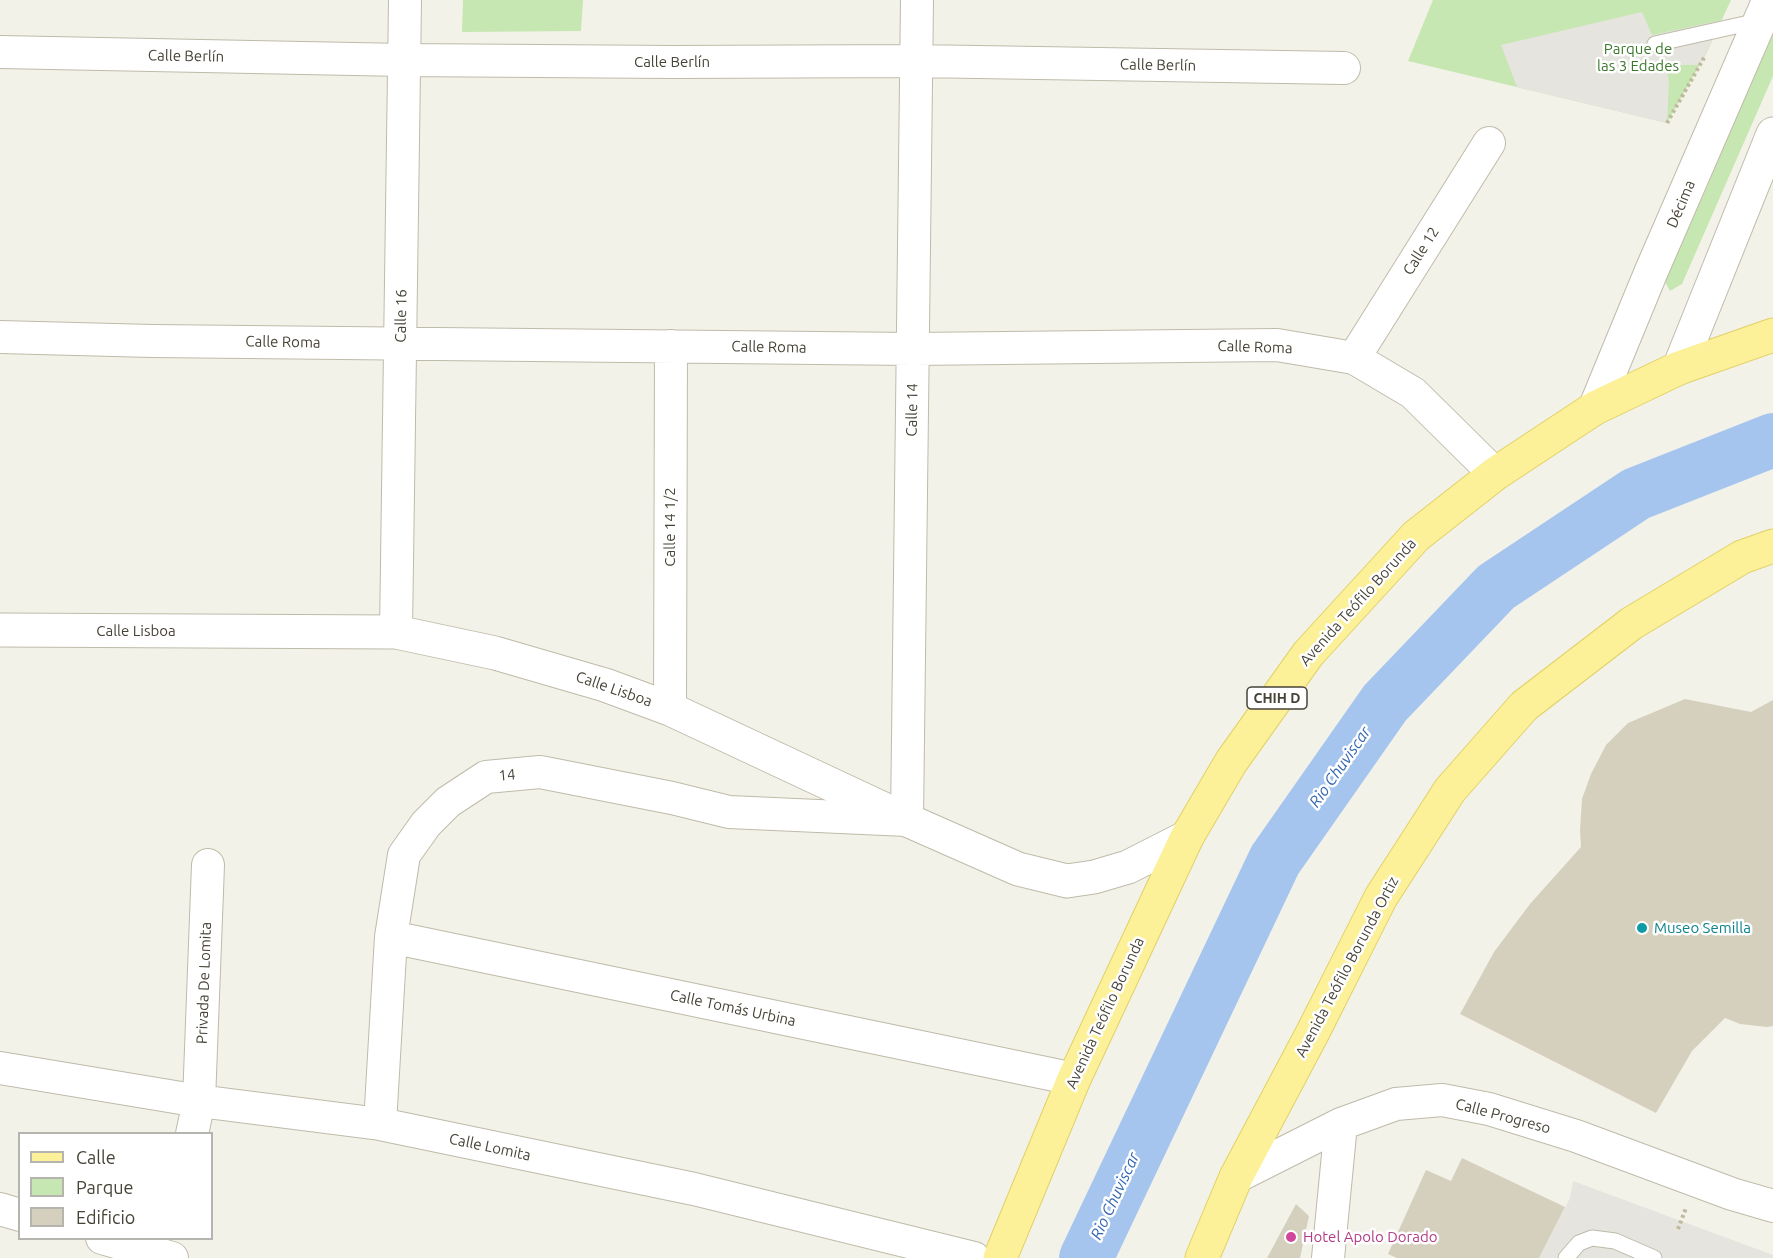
<!DOCTYPE html>
<html>
<head>
<meta charset="utf-8">
<style>
  body { margin:0 }
  #map { position:relative; width:1773px; height:1258px; overflow:hidden; background:#f3f2e8; font-family:Ubuntu,sans-serif }
  canvas { display:block }
  .legend { position:absolute; left:18px; top:1132px; width:195px; height:108px; box-sizing:border-box; background:#fff; border:2px solid #b5b4af; margin:0; padding:8px 10px; list-style:none; font-size:18px; color:#474337 }
  .legend li { display:flex; align-items:center; gap:12px; height:30px }
  .legend b { width:30px; border:2px solid #b5b4af }
</style>
</head>
<body>
<div id="map">
<canvas width="1773" height="1258"></canvas>
<ul class="legend">
<li><b style="height:8px;background:#fcf098"></b>Calle</li>
<li><b style="height:16px;background:#c6e7b1"></b>Parque</li>
<li><b style="height:16px;background:#d5d0bd"></b>Edificio</li>
</ul>
</div>
<script>
const ctx = document.querySelector('canvas').getContext('2d');
ctx.lineJoin = 'round';
function paint(path, color) { ctx.fillStyle = color; ctx.fill(path, 'evenodd'); }
const toPath = rows => new Path2D(rows.map(r => 'M' + r).join(''));
function strokePath(path, color, width, dash) { ctx.strokeStyle = color; ctx.lineWidth = width; ctx.lineCap = dash ? 'butt' : 'round'; ctx.setLineDash(dash || []); ctx.stroke(path); }
function write(font, color, halo, rows, align = 'center') {
  ctx.font = font + ' Ubuntu,sans-serif'; ctx.lineWidth = 5; ctx.setLineDash([]); ctx.textBaseline = 'middle'; ctx.strokeStyle = halo; ctx.fillStyle = color; for (const [text, x, y, turn = 0] of rows) {
    ctx.save(); ctx.translate(x, y); ctx.rotate((+turn || 0) * Math.PI / 180); ctx.textAlign = isNaN(turn) ? turn : align; if (halo) ctx.strokeText(text, 0, 0); ctx.fillText(text, 0, 0); ctx.restore();
  }
}
paint(toPath([
  [463,0,583,0,581,31,462,32],
  [1433,0,1731,0,1706,54,1667,123,1408,61],
  [1773,31,1773,76,1682,284,1670,291,1663,278,1703,196]
]), '#c6e7b1');
paint(toPath([
  [1642,12,1652,35,1722,20,1700,65,1669,65,1667,71,1669,83,1667,123,1517,87,1501,45],
  [1573,1181,1773,1255,1773,1258,1539,1258,1570,1198]
]), '#e5e4df');
strokePath(toPath([
  [1086,1258,1275,860,1385,703,1496,587,1636,494,1773,440]
]), '#a5c5ef', 54);
paint(toPath([
  [1685,699,1751,712,1773,700,1773,1026,1767,1027,1740,1024,1725,1018,1692,1051,1656,1113,1460,1014,1494,952,1530,904,1581,847,1580,830,1582,799,1591,774,1606,745,1628,723],
  [1462,1158,1565,1207,1539,1258,1397,1258,1388,1254,1426,1170,1451,1181],
  [1296,1204,1309,1216,1300,1258,1267,1258]
]), '#d5d0bd');
const service = toPath([
  [1655,44,1758,21],
  [1566,1258,1579,1243,1592,1238,1615,1241,1654,1258]
]);
const minor = toPath([
  [0,52,404,60,672,62,916,61,1344,68],
  [0,337,152,341,913,349,1277,345,1354,358,1413,393,1495,474],
  [1354,358,1489,143],
  [396,632,405,0],
  [670,709,671,346],
  [391,937,1074,1079],
  [0,1068,199,1101,380,1124,694,1189,974,1258],
  [380,1124,391,937,404,855,426,824,448,802,486,777,540,772,672,798,729,812,907,820,917,0],
  [192,1134,199,1101,208,865],
  [1236,1177,1341,1124,1396,1104,1442,1100,1489,1109,1576,1136,1732,1194,1773,1206],
  [0,1209,20,1215],
  [102,1238,172,1258],
  [1328,1258,1341,1124]
]);
const tertiary = toPath([
  [1679,368,1773,134],
  [1595,408,1651,272,1769,0],
  [0,630,396,632,495,653,605,685,670,709,907,820,1018,869,1067,881,1094,877,1128,867,1187,837]
]);
const primary = toPath([
  [1000,1258,1074,1079,1187,837,1231,762,1308,654,1416,536,1495,474,1595,408,1679,368,1773,335],
  [1202,1258,1236,1177,1313,1032,1381,897,1450,790,1524,706,1632,623,1742,557,1773,546]
]);
strokePath(service, '#bfbbaa', 17);
strokePath(minor, '#bfbbaa', 34);
strokePath(tertiary, '#bfbbaa', 35);
strokePath(primary, '#e1d168', 35);
strokePath(toPath([
  [1667,123,1705,56],
  [1678,1229,1686,1208]
]), '#c0b99c', 4, [3, 3]);
strokePath(service, '#fff', 15);
strokePath(minor, '#fff', 32);
strokePath(tertiary, '#fff', 33);
strokePath(primary, '#fcf098', 33);
for (const [x, y, r, color] of [
  [1642,928,6,"#0f9aa8"],
  [1291,1237,6,"#d1479c"]
]) { const dot = new Path2D(); dot.arc(x, y, r, 0, 2 * Math.PI); ctx.fillStyle = color; ctx.fill(dot); strokePath(dot, '#fff', 2); }
for (const [x, y, w] of [
  [1277,698,60]
]) { const box = new Path2D(); box.roundRect(x - w / 2, y - 11, w, 22, 4.5); ctx.fillStyle = '#fff'; ctx.fill(box); strokePath(box, '#474337', 1.5); }
write('bold 14px', '#474337', null, [
  ["CHIH D",1277,698]
]);
write('15px', '#3b782b', '#fff', [
  ["Parque de",1638,49],
  ["las 3 Edades",1638,66]
]);
write('15px', '#474337', '#fff', [
  ["Calle Berlín",186,56,1],
  ["Calle Berlín",672,62],
  ["Calle Berlín",1158,65,1],
  ["Décima",1681,204,-67],
  ["Calle 12",1421,251,-58],
  ["Calle 16",401,316,-89],
  ["Calle Roma",283,342,1],
  ["Calle Roma",769,347,1],
  ["Calle Roma",1255,347,2],
  ["Calle 14",912,410,-89],
  ["Calle 14 1/2",670,527,-90],
  ["Avenida Teófilo Borunda",1358,602,-48],
  ["Calle Lisboa",136,631],
  ["Calle Lisboa",614,689,19],
  ["14",507,775,-5],
  ["Avenida Teófilo Borunda Ortiz",1347,967,-62],
  ["Privada De Lomita",204,983,-88],
  ["Calle Tomás Urbina",733,1008,12],
  ["Avenida Teófilo Borunda",1105,1013,-65],
  ["Calle Progreso",1503,1116,15],
  ["Calle Lomita",490,1147,12]
]);
write('15px', '#0d838f', '#fff', [
  ["Museo Semilla",1654,928]
], 'left');
write('15px', '#b23c85', '#fff', [
  ["Hotel Apolo Dorado",1303,1237]
], 'left');
write('italic 16px', '#3266b1', '#fff', [
  ["Rio Chuviscar",1340,767,-55],
  ["Rio Chuviscar",1115,1196,-65]
]);
</script>
</body>
</html>
